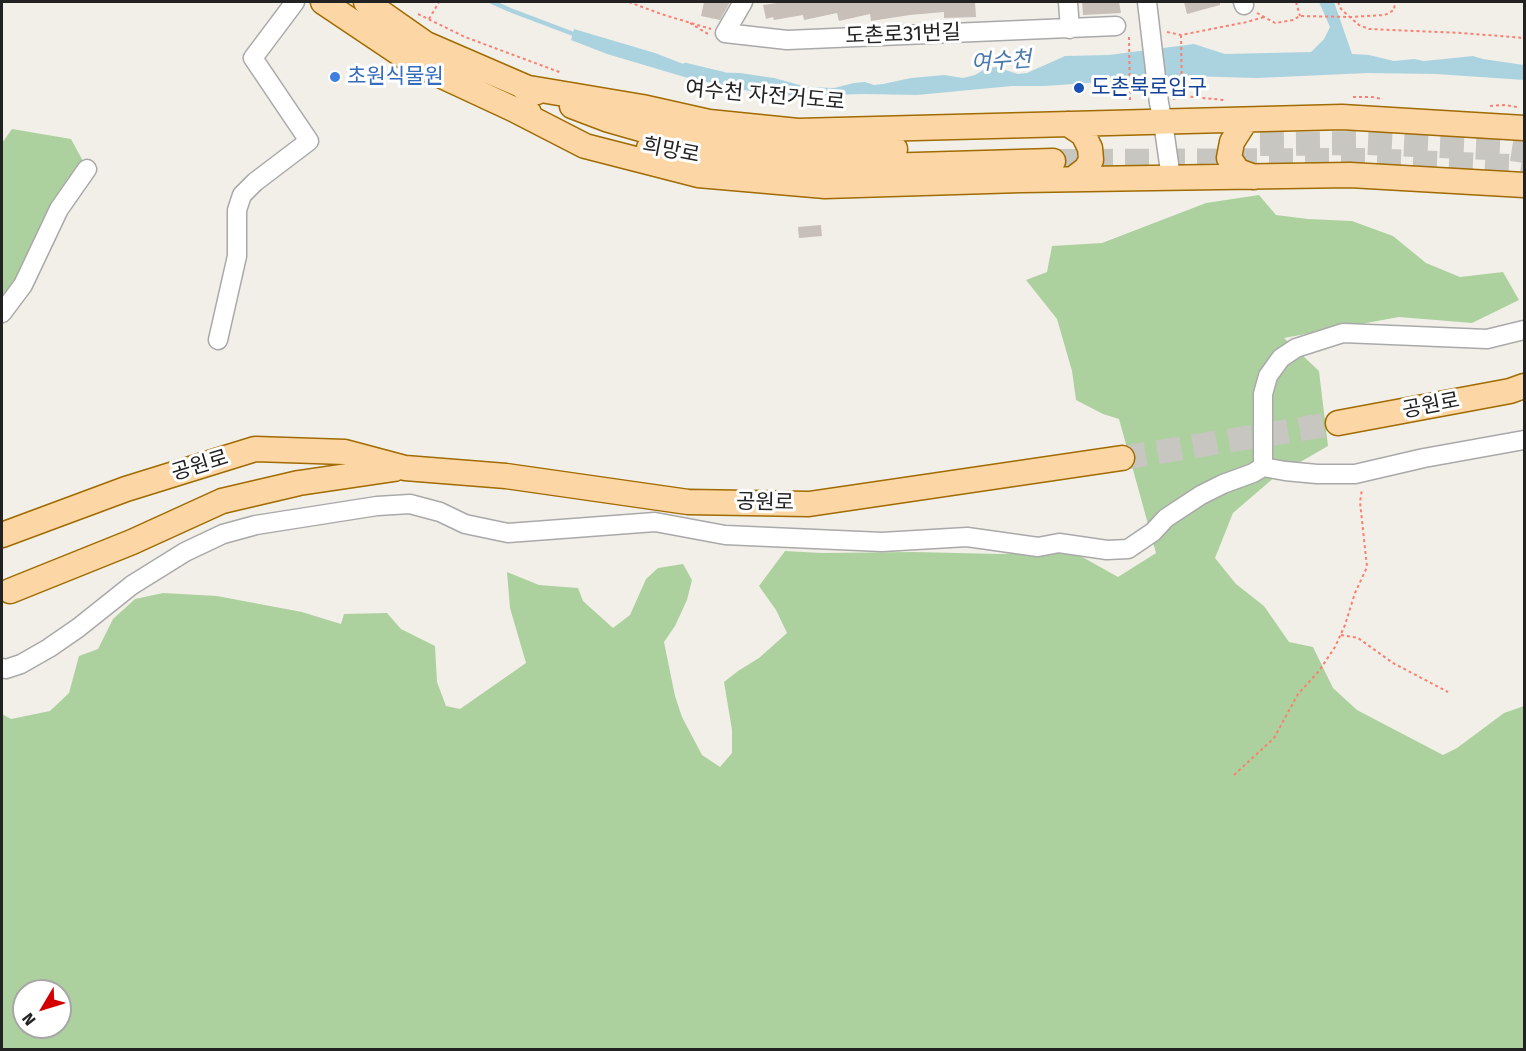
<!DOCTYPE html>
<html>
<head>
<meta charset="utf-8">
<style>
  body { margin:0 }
  #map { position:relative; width:1526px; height:1051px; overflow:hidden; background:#f2efe9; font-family:"Fira Sans",sans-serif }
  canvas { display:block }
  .frame { position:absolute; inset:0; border:3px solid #222; pointer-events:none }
  .north { position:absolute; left:12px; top:979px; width:60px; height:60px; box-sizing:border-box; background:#fff; border:2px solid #a7a7a7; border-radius:50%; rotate:232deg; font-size:16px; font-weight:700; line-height:24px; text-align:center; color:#222 }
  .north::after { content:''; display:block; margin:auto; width:21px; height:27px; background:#d40000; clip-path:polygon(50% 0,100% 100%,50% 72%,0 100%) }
</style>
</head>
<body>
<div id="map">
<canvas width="1526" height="1051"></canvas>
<div class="frame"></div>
<div class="north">N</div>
</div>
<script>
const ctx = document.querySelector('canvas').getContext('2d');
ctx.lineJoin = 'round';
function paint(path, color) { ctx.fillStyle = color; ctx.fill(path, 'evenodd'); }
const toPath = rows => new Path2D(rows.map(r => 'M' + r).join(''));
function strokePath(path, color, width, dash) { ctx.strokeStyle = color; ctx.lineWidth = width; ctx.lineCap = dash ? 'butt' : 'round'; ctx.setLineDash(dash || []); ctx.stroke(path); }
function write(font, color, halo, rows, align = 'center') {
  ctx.font = font + ' "Fira Sans","Noto Sans KR",sans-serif'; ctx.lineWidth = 6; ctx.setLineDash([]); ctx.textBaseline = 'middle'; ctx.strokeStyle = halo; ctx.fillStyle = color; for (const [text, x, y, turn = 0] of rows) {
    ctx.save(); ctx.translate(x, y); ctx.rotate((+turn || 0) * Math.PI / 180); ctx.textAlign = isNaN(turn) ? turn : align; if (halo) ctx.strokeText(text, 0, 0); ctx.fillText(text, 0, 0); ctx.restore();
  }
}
paint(toPath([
  [12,129,71,139,83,161,18,280,2,301,2,143],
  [1259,195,1276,215,1308,219,1352,221,1393,236,1426,263,1460,277,1503,272,1519,300,1472,323,1399,317,1284,338,1319,371,1328,446,1276,476,1233,513,1215,558,1236,584,1264,606,1289,642,1313,647,1333,688,1357,710,1443,755,1457,748,1504,713,1524,706,1524,1049,2,1049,2,714,11,719,50,711,69,693,79,656,98,649,113,619,135,599,163,593,217,596,302,612,341,624,344,614,387,613,401,629,435,646,437,682,446,706,460,709,526,663,510,608,507,572,539,585,578,588,583,601,613,628,630,615,646,579,658,568,683,564,692,580,687,600,675,626,664,642,675,696,682,717,702,755,720,767,732,753,732,730,724,682,738,671,759,658,787,633,776,610,759,586,785,551,822,553,914,552,1000,554,1051,552,1077,554,1118,577,1156,553,1119,419,1103,414,1076,400,1072,371,1057,319,1026,280,1047,272,1052,246,1102,243,1206,203],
  [24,991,60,991,60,1027,24,1027]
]), '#add19e');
paint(toPath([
  [1319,2,1334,2,1352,54,1369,55,1394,61,1414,59,1424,61,1473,56,1483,59,1524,65,1524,80,1436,74,1368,73,1257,78,1187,76,1045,86,1012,86,917,95,864,94,797,96,759,93,688,78,607,54,571,40,574,29,655,53,704,72,740,73,774,78,807,87,834,88,854,83,865,82,874,85,883,84,911,78,944,75,963,78,975,75,985,69,996,67,1018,74,1027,73,1065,56,1109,55,1194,44,1225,54,1311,52,1324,39,1330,27]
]), '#aad3df');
strokePath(toPath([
  [492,2,510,10,576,35],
  [685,65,723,74]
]), '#aad3df', 4.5);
paint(toPath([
  [704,2,730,2,720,20,701,16],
  [784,2,975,2,976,17,944,18,944,12,910,15,871,21,870,14,839,21,837,13,804,20,803,15,774,20,773,17,766,19,763,5],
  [1082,2,1119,2,1121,13,1083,15],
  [1184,2,1220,2,1220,5,1187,14],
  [821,225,822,236,799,238,798,227]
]), '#c7bfb8');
strokePath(toPath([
  [1260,144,1366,143,1511,149,1524,151],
  [1053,161,1366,160,1509,166,1524,168],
  [1122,458,1338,423]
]), '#c8c6c1', 24, [24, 12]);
const minor = toPath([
  [743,2,725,33,787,40,1116,26],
  [1068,2,1070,29],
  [1147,2,1159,103,1163,122,1171,178],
  [1243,2,1244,5],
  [2,313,23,285,59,209,87,169],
  [1524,330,1487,339,1343,333,1296,348,1281,358,1268,376,1263,394,1263,467,1285,471,1317,474,1355,474,1424,458,1524,440],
  [218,340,237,256,237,210,242,195,255,182,309,141,253,58,295,2],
  [2,668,6,669,21,664,49,648,78,628,132,585,185,552,223,534,256,525,377,506,410,504,440,512,465,524,508,533,655,522,725,535,882,542,967,537,1038,547,1059,543,1107,550,1128,549,1153,532,1166,518,1201,495,1223,484,1253,473,1263,467]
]);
const major = toPath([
  [323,2,414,63,513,109,529,113],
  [366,2,426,44,537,92],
  [523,87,642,107,709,122,798,131,1342,117,1524,128],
  [572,106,609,120,644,130,783,149,895,149],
  [513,109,585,146,698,175,825,186,1021,180,1350,175,1524,185],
  [1246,120,1232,142,1229,158,1238,171,1254,177],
  [1068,124,1083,134,1090,148,1091,160,1086,169,1073,179],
  [649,148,711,159,782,166,847,167,1053,161],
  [1338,423,1510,391,1524,386],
  [2,535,126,489,255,449,345,452,405,468,506,476,688,502,809,504,1122,458],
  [10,591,132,542,222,501,299,483,394,469]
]);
strokePath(minor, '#a9a9a9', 21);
strokePath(major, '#a06b00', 27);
strokePath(toPath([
  [629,2,661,14,711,29],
  [1296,2,1300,16],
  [1338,2,1341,9,1359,25,1369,29,1462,33,1524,38],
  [1257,13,1275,23,1293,20,1300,16,1350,17,1385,15,1394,10,1395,2],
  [418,14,465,37,562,73],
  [429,19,439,2],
  [690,23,708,34],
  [1167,32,1181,35,1247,22,1264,17],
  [1181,35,1182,96],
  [1129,37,1130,102],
  [1353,97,1372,97,1383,99],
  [1173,99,1182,96,1224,100],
  [1490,106,1504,105,1517,107],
  [1341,635,1358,638,1393,663,1448,692],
  [1234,775,1274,738,1298,694,1319,671,1335,647,1345,625,1355,593,1367,567,1360,502,1362,489]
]), '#fa8072', 2, [3, 3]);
strokePath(minor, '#fff', 18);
strokePath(major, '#fcd6a4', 24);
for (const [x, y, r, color] of [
  [335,77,6,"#3f7fe0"],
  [1079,88,6,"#1a4fb4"]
]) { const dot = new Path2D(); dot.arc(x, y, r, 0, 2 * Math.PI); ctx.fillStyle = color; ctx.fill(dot); strokePath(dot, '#fff', 2); }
write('21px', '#222', '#fff', [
  ["도촌로31번길",903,35,-2],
  ["여수천 자전거도로",765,96,5],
  ["희망로",671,151,11],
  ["공원로",1431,406,-11],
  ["공원로",200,466,-17],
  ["공원로",765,503,1]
]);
write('21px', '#366cbe', '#fff', [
  ["초원식물원",347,77]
], 'left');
write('21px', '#164399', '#fff', [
  ["도촌북로입구",1091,88]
], 'left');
write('italic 22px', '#4a7aab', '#fff', [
  ["여수천",1001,62,-4]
]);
</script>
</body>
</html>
